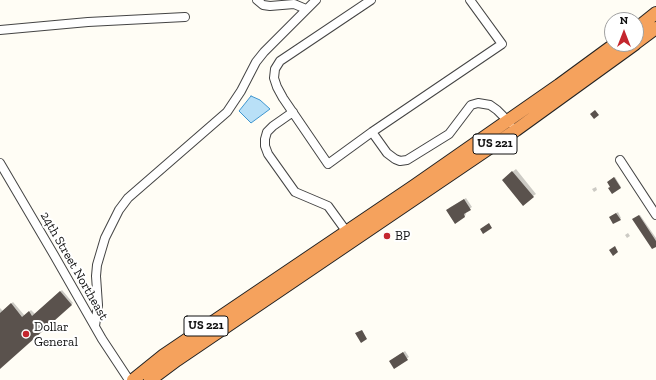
<!DOCTYPE html>
<html>
<head>
<meta charset="utf-8">
<style>
  body { margin:0 }
  #map { position:relative; width:656px; height:380px; overflow:hidden; background:#fffdf5; font-family:"Zilla Slab",serif }
  canvas { display:block }
  .north { position:absolute; left:604px; top:12px; width:40px; height:40px; box-sizing:border-box; background:#fff; border:1px solid #a0a0a0; border-radius:50%; rotate:0deg; font-size:11px; font-weight:700; line-height:16px; text-align:center; color:#111 }
  .north::after { content:''; display:block; margin:auto; width:14px; height:18px; background:#c4262e; clip-path:polygon(50% 0,100% 100%,50% 72%,0 100%) }
</style>
</head>
<body>
<div id="map">
<canvas width="656" height="380"></canvas>
<div class="north">N</div>
</div>
<script>
const ctx = document.querySelector('canvas').getContext('2d');
ctx.lineJoin = 'round';
function paint(path, color) { ctx.fillStyle = color; ctx.fill(path, 'evenodd'); }
const toPath = rows => new Path2D(rows.map(r => 'M' + r).join(''));
function strokePath(path, color, width, dash) { ctx.strokeStyle = color; ctx.lineWidth = width; ctx.lineCap = dash ? 'butt' : 'round'; ctx.setLineDash(dash || []); ctx.stroke(path); }
function write(font, color, halo, rows, align = 'center') {
  ctx.font = font + ' "Zilla Slab",serif'; ctx.lineWidth = 4; ctx.setLineDash([]); ctx.textBaseline = 'middle'; ctx.strokeStyle = halo; ctx.fillStyle = color; for (const [text, x, y, turn = 0] of rows) {
    ctx.save(); ctx.translate(x, y); ctx.rotate((+turn || 0) * Math.PI / 180); ctx.textAlign = isNaN(turn) ? turn : align; if (halo) ctx.strokeText(text, 0, 0); ctx.fillText(text, 0, 0); ctx.restore();
  }
}
const water = toPath([
  [251,96,260,100,270,109,251,123,239,111,251,96]
]);
paint(water, '#b9e0f7');
strokePath(water, '#3f96cf', 1);
paint(toPath([
  [516,169,536,194,533,196,506,177],
  [615,177,621,187,620,188,611,187,609,181],
  [596,187,597,190,594,192,592,189],
  [466,198,472,207,465,212,466,214,465,216,449,208],
  [618,212,621,218,620,219,611,216],
  [640,215,656,238,656,245,634,219],
  [628,233,630,236,627,238,625,235],
  [62,290,73,303,0,368,0,308,3,311,13,302,25,316,31,310,35,314],
  [405,351,409,357,394,367,390,361]
]), '#0003');
paint(toPath([
  [595,110,599,115,594,119,590,114],
  [512,171,534,197,523,206,502,180],
  [614,177,621,188,612,194,608,188,610,187,607,182],
  [464,199,471,210,464,214,465,217,455,224,446,210],
  [616,213,621,220,613,224,609,217],
  [639,215,656,241,656,247,652,249,632,219],
  [489,223,492,228,483,234,480,229],
  [615,246,618,252,613,256,609,250],
  [60,291,72,305,0,369,0,313,11,303,22,317,29,311,32,316],
  [362,330,367,339,361,343,355,333],
  [403,352,408,360,394,369,389,361]
]), '#5a524d');
const minor = toPath([
  [257,0,263,5,270,6,294,4,306,9],
  [371,0,280,61,275,69,274,78,277,87,283,98,328,164,372,132],
  [470,0,502,44,372,132,387,153,395,159,400,161,407,160,449,134,471,105,478,103,490,105,497,110,510,123],
  [0,30,88,22,185,17],
  [293,112,273,126,267,132,265,139,265,146,268,154,295,192,328,206,349,235],
  [620,160,656,215],
  [0,163,54,255,102,339,129,380],
  [95,326,98,305,96,276,97,265,105,238,119,210,128,198,227,112,241,91,256,62,264,52,316,0]
]);
const highway = toPath([
  [636,29,656,13],
  [636,43,656,28],
  [133,380,164,355,414,186,559,85,615,44],
  [150,380,177,360,516,130,635,44]
]);
strokePath(minor, '#444', 10);
strokePath(highway, '#222', 14);
strokePath(minor, '#fff', 8);
strokePath(highway, '#f5a25d', 12);
for (const [x, y, r, color] of [
  [387,236,4,"#c4262e"],
  [26,334,4,"#c4262e"]
]) { const dot = new Path2D(); dot.arc(x, y, r, 0, 2 * Math.PI); ctx.fillStyle = color; ctx.fill(dot); strokePath(dot, '#fff', 1.5); }
for (const [x, y, w] of [
  [495,144,44],
  [206,326,44]
]) { const box = new Path2D(); box.roundRect(x - w / 2, y - 10, w, 20, 3); ctx.fillStyle = '#fff'; ctx.fill(box); strokePath(box, '#111', 1); }
write('bold 12px', '#111', null, [
  ["US 221",495,144],
  ["US 221",206,326]
]);
write('13px', '#111', '#fff', [
  ["BP",395,236],
  ["Dollar",34,327],
  ["General",34,342]
], 'left');
write('13px', '#111', '#fff', [
  ["24th Street Northeast",74,266,60]
]);
</script>
</body>
</html>
